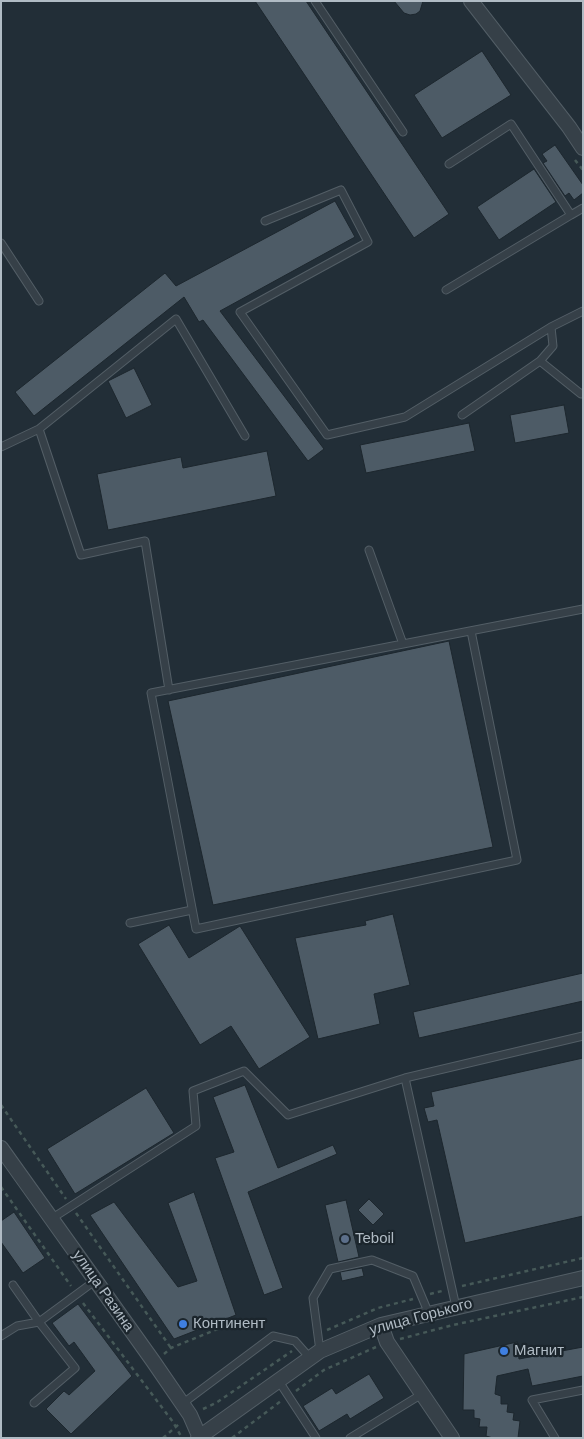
<!DOCTYPE html>
<html>
<head>
<meta charset="utf-8">
<style>
  body { margin:0 }
  #map { position:relative; width:584px; height:1439px; overflow:hidden; background:#222e37; font-family:Arial,sans-serif }
  canvas { display:block }
  .frame { position:absolute; inset:0; border:2px solid #b0bbc4; pointer-events:none }
</style>
</head>
<body>
<div id="map">
<canvas width="584" height="1439"></canvas>
<div class="frame"></div>
</div>
<script>
const ctx = document.querySelector('canvas').getContext('2d');
ctx.lineJoin = 'round';
function paint(path, color) { ctx.fillStyle = color; ctx.fill(path, 'evenodd'); }
const toPath = rows => new Path2D(rows.map(r => 'M' + r).join(''));
function strokePath(path, color, width, dash) { ctx.strokeStyle = color; ctx.lineWidth = width; ctx.lineCap = dash ? 'butt' : 'round'; ctx.setLineDash(dash || []); ctx.stroke(path); }
function write(font, color, halo, rows, align = 'center') {
  ctx.font = font + ' Arial,sans-serif'; ctx.lineWidth = 4.5; ctx.setLineDash([]); ctx.textBaseline = 'middle'; ctx.strokeStyle = halo; ctx.fillStyle = color; for (const [text, x, y, turn = 0] of rows) {
    ctx.save(); ctx.translate(x, y); ctx.rotate((+turn || 0) * Math.PI / 180); ctx.textAlign = isNaN(turn) ? turn : align; if (halo) ctx.strokeText(text, 0, 0); ctx.fillText(text, 0, 0); ctx.restore();
  }
}
const building = toPath([
  [255,1,306,1,449,214,414,238,255,1],
  [394,1,423,1,420,11,416,14,410,15,404,13,394,1],
  [482,51,511,95,442,138,414,95,482,51],
  [555,145,583,185,583,193,574,200,569,193,565,196,543,163,547,161,542,154,555,145],
  [534,169,556,202,499,240,477,207,534,169],
  [335,201,355,237,220,311,324,449,308,461,203,320,199,322,184,297,34,416,15,392,165,273,176,286,335,201],
  [134,368,152,405,126,418,108,381,134,368],
  [564,405,569,433,515,443,510,415,564,405],
  [469,423,475,451,366,473,360,445,469,423],
  [267,451,276,496,108,530,97,474,181,457,183,468,267,451],
  [449,641,493,847,213,905,168,701,449,641],
  [393,914,410,985,374,994,380,1024,318,1039,295,938,366,925,365,921,393,914],
  [169,925,189,958,240,926,310,1037,259,1069,231,1026,200,1045,138,944,169,925],
  [583,973,583,1001,419,1038,413,1012,583,973],
  [583,1058,583,1216,465,1243,437,1120,428,1122,424,1108,434,1106,431,1092,583,1058],
  [245,1085,278,1168,333,1145,337,1154,248,1192,283,1288,264,1295,215,1158,234,1152,213,1097,245,1085],
  [146,1088,174,1133,75,1194,47,1149,146,1088],
  [194,1192,236,1315,174,1339,90,1215,114,1202,178,1287,197,1281,168,1203,194,1192],
  [369,1199,384,1214,373,1225,358,1210,369,1199],
  [346,1200,359,1257,338,1262,325,1205,346,1200],
  [14,1212,45,1258,23,1273,1,1242,1,1221,14,1212],
  [362,1268,364,1276,342,1281,340,1272,362,1268],
  [78,1304,132,1376,71,1434,46,1409,64,1391,69,1395,95,1371,74,1342,69,1346,52,1323,78,1304],
  [517,1342,519,1359,583,1347,583,1376,532,1386,528,1369,497,1376,495,1394,501,1396,501,1404,508,1404,507,1412,514,1413,513,1420,520,1421,518,1438,493,1438,486,1436,487,1427,479,1427,480,1419,474,1418,474,1410,463,1410,464,1354,517,1342],
  [369,1374,384,1398,350,1419,347,1414,319,1431,303,1406,332,1388,336,1394,369,1374]
]);
paint(building, '#4d5b66');
strokePath(building, '#1d272e', 1);
const lane = toPath([
  [315,1,403,132],
  [449,164,511,124,571,215,583,208],
  [265,221,341,190,368,242,240,312,327,435,405,417,551,327,583,311],
  [1,243,39,301],
  [446,290,571,215],
  [551,327,553,346,540,361,581,394,583,393],
  [462,415,540,361],
  [39,429,176,319,245,436],
  [1,447,39,429,81,555,145,541,169,690],
  [369,550,403,644],
  [471,631,517,860,196,929,151,693,583,609],
  [130,923,192,910],
  [405,1078,456,1307],
  [51,1219,196,1126,193,1091,244,1071,288,1115,405,1078,583,1036],
  [1,1336,17,1326,39,1322,13,1285],
  [320,1351,313,1298,330,1269,372,1260,413,1276,429,1314],
  [278,1380,316,1438],
  [34,1403,75,1368,39,1322,96,1280],
  [182,1404,273,1336,295,1341,310,1358],
  [350,1438,422,1394],
  [555,1438,532,1400,583,1390]
]);
const street = toPath([
  [471,1,569,127,583,148],
  [1,1148,153,1361,190,1415,200,1438],
  [381,1325,387,1342,452,1438],
  [198,1438,320,1351,381,1325,583,1278]
]);
strokePath(lane, '#535e66', 9);
strokePath(street, '#535e66', 16);
strokePath(toPath([
  [575,160,583,170],
  [1,1105,66,1199],
  [1,1187,71,1286],
  [76,1213,171,1348],
  [462,1286,583,1258],
  [430,1294,442,1291],
  [83,1303,173,1422,182,1438],
  [327,1330,378,1308,413,1299],
  [400,1339,453,1325,583,1297],
  [164,1354,171,1348,240,1320],
  [296,1391,324,1370,376,1347],
  [203,1409,216,1403,292,1351],
  [163,1438,179,1424],
  [232,1438,281,1401]
]), '#465958', 2.5, [4, 4]);
strokePath(lane, '#364048', 7);
strokePath(street, '#364048', 14);
for (const [x, y, r, color] of [
  [345,1239,5,"#5c6f8a"],
  [183,1324,5,"#3f7fe0"],
  [504,1351,5,"#3f7fe0"]
]) { const dot = new Path2D(); dot.arc(x, y, r, 0, 2 * Math.PI); ctx.fillStyle = color; ctx.fill(dot); strokePath(dot, '#1b252c', 2); }
write('15px', '#b0bbc4', '#1b252c', [
  ["Teboil",355,1239],
  ["Континент",193,1324],
  ["Магнит",514,1351]
], 'left');
write('15px', '#b0bbc4', '#1b252c', [
  ["улица Разина",103,1291,55],
  ["улица Горького",421,1317,-15]
]);
</script>
</body>
</html>
